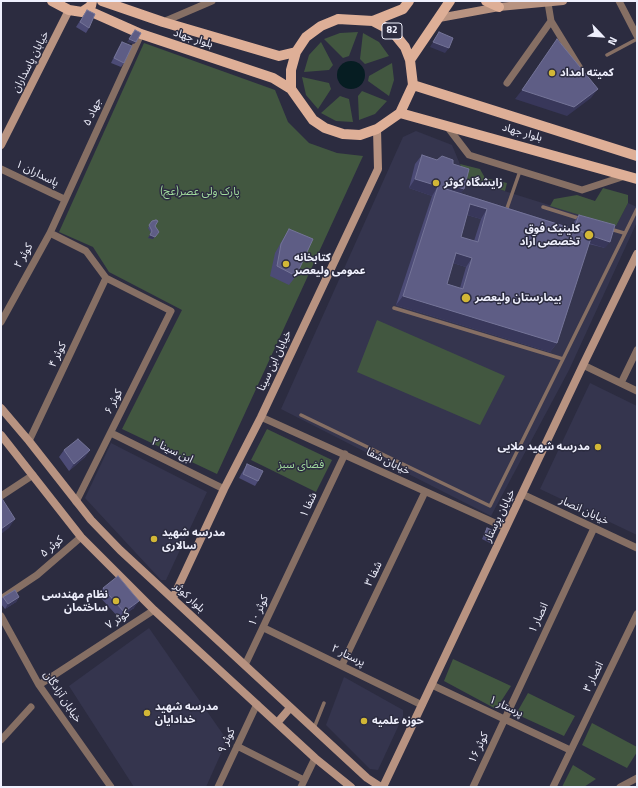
<!DOCTYPE html>
<html>
<head>
<meta charset="utf-8">
<style>
  body { margin:0 }
  #map { position:relative; width:638px; height:788px; overflow:hidden; background:#2c2c40; font-family:"Titillium Web",sans-serif }
  canvas { display:block }
  .frame { position:absolute; inset:0; border:2px solid #eff0fd; pointer-events:none }
  .north { position:absolute; left:582px; top:16px; width:40px; height:40px; -webkit-text-stroke:3px #2c2c40; paint-order:stroke; rotate:115deg; font-size:11px; font-weight:700; line-height:16px; text-align:center; color:#eff0fd }
  .north::after { content:''; display:block; margin:auto; width:14px; height:18px; background:#eff0fd; clip-path:polygon(50% 0,100% 100%,50% 72%,0 100%) }
</style>
</head>
<body>
<div id="map">
<canvas width="638" height="788"></canvas>
<div class="frame"></div>
<div class="north">N</div>
</div>
<script>
const ctx = document.querySelector('canvas').getContext('2d');
ctx.lineJoin = 'round';
function paint(path, color) { ctx.fillStyle = color; ctx.fill(path, 'evenodd'); }
const toPath = rows => new Path2D(rows.map(r => 'M' + r).join(''));
function strokePath(path, color, width, dash) { ctx.strokeStyle = color; ctx.lineWidth = width; ctx.lineCap = dash ? 'butt' : 'round'; ctx.setLineDash(dash || []); ctx.stroke(path); }
function write(font, color, halo, rows, align = 'center') {
  ctx.font = font + ' "Titillium Web","Noto Sans Arabic",sans-serif'; ctx.lineWidth = 3; ctx.setLineDash([]); ctx.textBaseline = 'middle'; ctx.strokeStyle = halo; ctx.fillStyle = color; for (const [text, x, y, turn = 0] of rows) {
    ctx.save(); ctx.translate(x, y); ctx.rotate((+turn || 0) * Math.PI / 180); ctx.textAlign = isNaN(turn) ? turn : align; if (halo) ctx.strokeText(text, 0, 0); ctx.fillText(text, 0, 0); ctx.restore();
  }
}
paint(toPath([
  [416,131,452,145,466,179,616,226,628,203,637,207,637,222,569,370,491,516,281,409,403,137],
  [590,383,637,406,637,535,540,489],
  [111,443,207,492,166,580,161,580,85,498],
  [149,628,227,740,206,787,134,787,69,686],
  [344,677,403,710,403,716,378,770,370,769,326,725]
]), '#35354e');
paint(toPath([
  [358,32,349,56,343,58,324,39,340,33],
  [363,33,379,42,389,56,365,64,360,59],
  [321,42,333,65,329,70,304,72,309,55],
  [144,43,275,90,288,122,309,143,337,153,363,156,217,474,122,429,182,310,109,272,93,247,59,232],
  [392,63,394,80,389,96,368,81,369,76],
  [302,77,329,83,331,89,318,109,306,95],
  [362,91,387,101,375,114,359,120,358,96],
  [340,96,349,99,353,122,336,121,321,113],
  [460,164,480,169,485,178,507,183,505,191,466,179],
  [603,188,628,195,628,203,616,226,550,206,554,199,577,195,595,201],
  [377,320,505,376,480,425,357,372],
  [267,429,332,460,316,492,251,460],
  [453,659,511,686,496,709,444,681],
  [528,693,575,716,564,736,516,714],
  [592,723,637,747,637,752,627,768,582,745],
  [573,765,596,779,584,787,562,787]
]), '#425740');
paint(toPath([
  '337 75a14 14 0 1 1 28 0a14 14 0 1 1-28 0Z'
]), '#061d22');
strokePath(toPath([
  [607,55,637,39],
  [543,207,581,219],
  [506,211,520,171],
  [610,229,624,233],
  [394,308,563,359,637,209],
  [301,415,490,506,563,359],
  [314,728,324,703]
]), '#866f64', 3.5);
strokePath(toPath([
  [619,1,637,36],
  [548,3,551,21,581,70],
  [163,22,212,1],
  [507,83,551,21],
  [446,125,469,155,582,190,625,176],
  [1,169,64,199],
  [50,233,86,251,106,278,171,311,76,502],
  [1,322,50,233,141,34],
  [583,365,637,391],
  [621,383,637,350],
  [261,417,506,528],
  [111,433,224,489],
  [29,441,106,278],
  [522,494,637,548],
  [1,496,33,475],
  [1,599,37,575,81,537],
  [1,616,39,685,111,787],
  [264,628,422,705],
  [245,665,345,454],
  [342,665,425,492],
  [39,685,154,610],
  [432,685,570,750],
  [1,740,31,707],
  [237,746,304,780],
  [218,787,257,704],
  [301,787,315,758],
  [473,787,594,528],
  [553,787,637,614],
  [620,787,637,778]
]), '#866f64', 7);
strokePath(toPath([
  [439,18,499,7,563,1],
  [1,145,69,10],
  [1,408,29,441,91,520,120,550,367,778,381,787],
  [1,435,81,537,154,610,315,758,351,787],
  [173,598,224,489,261,417,378,169,377,129],
  [277,723,290,708],
  [383,787,583,365,637,254]
]), '#b89381', 8);
strokePath(toPath([
  [52,1,69,10,82,12,91,6,92,1],
  [102,1,163,22,279,56,296,52],
  [486,1,499,7],
  [87,10,141,34,273,78,291,89],
  [338,19,373,21,392,31,405,47,410,60,413,85,400,113,377,129,360,135,343,134,325,128,313,120,291,89,291,70,296,52,306,37,321,26,338,19],
  [373,21,403,9,409,1],
  [410,60,450,1],
  [413,85,637,156],
  [400,113,637,179]
]), '#deaf97', 10);
paint(toPath([
  [87,10,89,28,86,33,76,27],
  [122,42,124,63,121,67,111,63,119,47],
  [422,155,437,160,453,164,464,189,460,193,572,228,574,222,579,215,605,248,589,244,557,343,550,352,396,305,432,196,409,188,415,164],
  [467,215,481,219,474,241,461,237],
  [453,263,466,267,460,288,447,284],
  [152,221,155,226,153,239,148,238,151,233,148,228],
  [289,229,296,276,289,285,270,276,275,253,283,239],
  [64,450,90,450,85,457,69,471,59,457],
  [247,464,258,481,255,486,239,478,244,469],
  [487,528,492,540,490,543,482,539],
  [103,588,134,608,119,618,98,595],
  [3,597,19,597,16,602,5,609,1,604,1,600]
]), '#4c4b76');
paint(toPath([
  [129,39,136,42,134,44,127,42],
  [433,42,449,48,445,53,430,47],
  [598,89,591,98,567,116,515,99,522,90],
  [415,179,438,186,432,196,409,188],
  [448,184,464,189,457,198,442,193],
  [470,204,487,209,481,219,464,214],
  [574,230,610,242,605,248,569,237],
  [159,232,153,239,148,238,150,235],
  [456,253,472,258,466,267,450,262],
  [403,296,557,343,550,352,396,305],
  [90,450,85,457,69,471,74,464],
  [15,519,9,528,1,534,1,529],
  [19,597,16,602,5,609,8,604],
  [139,601,134,608,119,618,124,612]
]), '#38375a');
const building = toPath([
  [87,10,95,14,89,28,80,22,87,10],
  [135,30,141,33,136,42,129,39,135,30],
  [439,32,453,38,449,48,433,42,439,32],
  [557,39,598,89,574,107,522,90,557,39],
  [122,42,132,46,124,63,114,58,122,42],
  [422,155,437,160,442,156,453,160,453,164,469,169,464,189,448,184,446,189,592,235,557,343,403,296,438,186,415,179,422,155],
  [470,204,487,209,478,242,461,237,470,204],
  [456,253,472,258,463,289,447,284,456,253],
  [579,215,615,225,610,242,592,236,592,235,574,229,579,215],
  [156,220,158,221,155,226,159,232,155,237,150,235,152,231,149,225,152,221,156,220],
  [289,229,313,239,296,276,277,266,281,244,289,229],
  [78,439,90,450,74,464,64,450,78,439],
  [247,464,263,471,258,481,243,474,247,464],
  [1,497,15,519,1,529,1,497],
  [487,528,492,530,494,535,492,540,484,536,487,528],
  [118,576,139,601,124,612,103,588,118,576],
  [15,590,19,597,8,604,3,597,15,590]
]);
paint(building, '#5e5d85');
strokePath(building, '#747498', 1);
for (const [x, y, r, color] of [
  [552,73,4,"#d2b736"],
  [436,183,4,"#d2b736"],
  [589,235,5,"#d2b736"],
  [286,264,4,"#d2b736"],
  [466,298,5,"#d2b736"],
  [598,447,4,"#d2b736"],
  [154,539,4,"#d2b736"],
  [116,601,4,"#d2b736"],
  [147,713,4,"#d2b736"],
  [364,721,4,"#d2b736"]
]) { const dot = new Path2D(); dot.arc(x, y, r, 0, 2 * Math.PI); ctx.fillStyle = color; ctx.fill(dot); strokePath(dot, '#2c2c40', 1.5); }
for (const [x, y, w] of [
  [392,31,20]
]) { const box = new Path2D(); box.roundRect(x - w / 2, y - 8, w, 16, 3); ctx.fillStyle = '#2c2c40'; ctx.fill(box); strokePath(box, '#eff0fd', 1); }
write('bold 10px', '#eff0fd', null, [
  ["82",392,31]
]);
write('11px', '#eff0fd', '#2c2c40', [
  ["بلوار جهاد",193,39,18],
  ["خیابان پاسداران",31,62,-63],
  ["جهاد ۵",93,112,-65],
  ["بلوار جهاد",522,133,16],
  ["پاسداران ۱",37,174,26],
  ["کوثر ۲",24,256,-61],
  ["کوثر ۴",58,355,-64],
  ["خیابان ابن سینا",275,361,-65],
  ["کوثر ۶",114,402,-63],
  ["ابن سینا ۲",172,451,26],
  ["خیابان شفا",388,462,26],
  ["شفا ۱",309,505,-65],
  ["خیابان انصار",584,511,25],
  ["خیابان پرستار",500,516,-64],
  ["کوثر ۵",52,547,-40],
  ["شفا ۳",374,574,-64],
  ["بلوار کوثر",189,598,43],
  ["کوثر ۱۰",259,611,-65],
  ["انصار ۱",539,618,-65],
  ["کوثر ۷",118,620,-33],
  ["پرستار ۲",348,656,26],
  ["انصار ۳",594,677,-64],
  ["خیابان آزادگان",62,697,56],
  ["پرستار ۱",506,707,25],
  ["کوثر ۹",227,741,-65],
  ["کوثر ۱۶",479,748,-65]
]);
write('bold 11px', '#eff0fd', '#2c2c40', [
  ["کمیته امداد",560,73],
  ["زایشگاه کوثر",444,183],
  ["کلینیک فوق",580,229,"right"],
  ["تخصصی آراد",580,242,"right"],
  ["کتابخانه",294,258],
  ["عمومی ولیعصر",294,271],
  ["بیمارستان ولیعصر",475,298],
  ["مدرسه شهید ملایی",590,447,"right"],
  ["مدرسه شهید",162,533],
  ["سالاری",162,546],
  ["نظام مهندسی",108,595,"right"],
  ["ساختمان",108,608,"right"],
  ["مدرسه شهید",155,707],
  ["خدادایان",155,720],
  ["حوزه علمیه",372,721]
], 'left');
write('11px', '#a2dd9e', '#2c2c40', [
  ["پارک ولی عصر(عج)",200,192],
  ["فضای سبز",301,465]
]);
</script>
</body>
</html>
